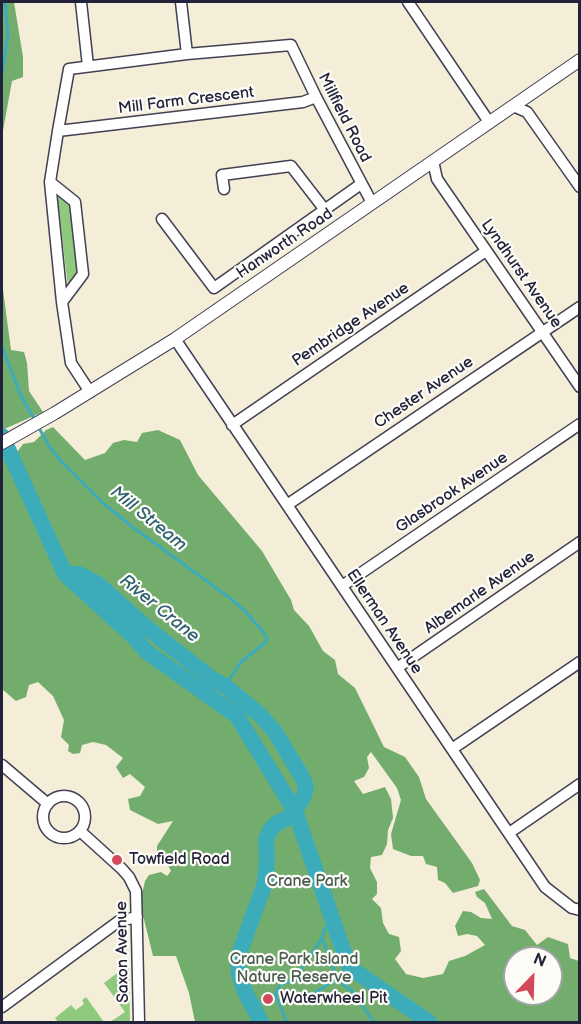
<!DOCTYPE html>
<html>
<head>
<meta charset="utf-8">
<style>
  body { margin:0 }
  #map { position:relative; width:581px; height:1024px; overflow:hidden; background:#f4edd8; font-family:"Balsamiq Sans",sans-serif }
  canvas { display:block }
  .frame { position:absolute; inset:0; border:3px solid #22223b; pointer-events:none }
  .north { position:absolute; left:503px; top:946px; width:60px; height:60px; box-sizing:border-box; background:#fdfcf7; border:2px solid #a5a5ac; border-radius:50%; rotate:23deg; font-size:16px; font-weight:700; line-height:24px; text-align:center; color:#22223b }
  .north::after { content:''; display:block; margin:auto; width:21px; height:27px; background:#d1495b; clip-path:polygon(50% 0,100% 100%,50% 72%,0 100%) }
</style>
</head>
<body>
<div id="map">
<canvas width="581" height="1024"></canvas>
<div class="frame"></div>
<div class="north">N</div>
</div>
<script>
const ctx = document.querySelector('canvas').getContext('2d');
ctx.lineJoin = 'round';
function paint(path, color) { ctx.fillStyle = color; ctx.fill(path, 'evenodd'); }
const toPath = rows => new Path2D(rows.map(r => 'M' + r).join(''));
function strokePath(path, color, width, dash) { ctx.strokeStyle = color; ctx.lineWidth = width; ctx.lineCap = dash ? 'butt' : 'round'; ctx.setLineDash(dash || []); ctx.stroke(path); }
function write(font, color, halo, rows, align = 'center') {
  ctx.font = font + ' "Balsamiq Sans",sans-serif'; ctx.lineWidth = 4.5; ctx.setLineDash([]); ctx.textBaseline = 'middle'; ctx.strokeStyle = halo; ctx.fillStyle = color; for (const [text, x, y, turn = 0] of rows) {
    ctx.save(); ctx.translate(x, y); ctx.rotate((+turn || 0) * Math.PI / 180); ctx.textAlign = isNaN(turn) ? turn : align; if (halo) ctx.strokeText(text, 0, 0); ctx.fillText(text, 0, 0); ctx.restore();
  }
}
paint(toPath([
  [57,194,70,204,79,272,68,287],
  [124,968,129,968,130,1022,110,1022,125,1012,104,983],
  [86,997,104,1022,58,1022,55,1018,71,1005,76,1010,84,1004,82,1000]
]), '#8fc97e');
paint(toPath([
  [2,2,14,2,23,57,23,77,12,81,2,136],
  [2,282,11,350,24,352,27,363,29,391,43,412,2,430],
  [53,427,85,460,105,453,113,443,124,440,137,442,142,433,158,430,180,440,198,475,262,551,291,600,294,610,309,626,323,651,335,660,338,674,355,688,384,747,405,757,419,777,426,799,472,863,480,880,478,886,453,893,445,883,438,880,437,867,426,864,423,856,411,856,393,849,391,834,401,800,397,788,371,752,367,757,369,768,364,777,354,781,363,794,385,787,391,799,393,818,388,830,387,844,382,855,371,857,370,868,377,882,377,894,372,899,381,908,383,923,389,934,399,937,401,951,395,959,406,974,423,978,443,974,449,961,465,956,485,945,477,936,467,934,458,936,455,926,463,911,471,912,481,918,492,919,485,903,477,897,475,892,484,889,512,926,525,930,537,945,548,937,568,944,570,958,579,961,579,1022,195,1022,189,993,176,956,153,956,140,903,145,881,149,875,161,872,167,876,171,871,165,860,157,859,157,846,173,821,158,824,130,810,128,799,140,796,145,787,130,774,123,778,116,767,123,758,106,745,93,742,82,745,80,753,73,754,68,751,69,745,61,737,64,720,53,696,38,682,29,685,26,697,16,701,2,689,2,463,3,459,14,456,23,444,34,442,46,430],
  [515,958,551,958,551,994,515,994]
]), '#73ad6d');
strokePath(toPath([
  [2,74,8,35,5,2],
  [2,347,21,396,36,422],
  [39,428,49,446,61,461,103,503,131,526,230,598,245,611,264,633,267,639,266,642,241,662,225,686],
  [322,938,338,980,352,991,374,1022],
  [277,990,304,997,315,993,331,982,338,980],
  [275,995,287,1022],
  [255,1011,262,1001,275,995,281,984,297,980,301,970,322,938,325,928,330,928]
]), '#3dacba', 3);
strokePath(toPath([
  [2,436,65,574,133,636,147,652,237,716,295,811,349,967,429,1022],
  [65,574,79,574,98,584,146,627,212,679,225,686,260,715,275,732,301,775,306,786,304,796,295,811,288,818,277,823,270,830,266,840,267,861,265,883,238,957,239,974,245,992,261,1022]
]), '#3dacba', 16);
const minor = toPath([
  [81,2,88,66],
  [181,2,187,54],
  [408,2,489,122],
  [513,106,527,112,580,187],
  [58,131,69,69,187,54,291,45,316,97,372,203],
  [433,161,437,179,580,387],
  [50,182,75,202,83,274,62,302],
  [224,189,222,175,291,166,325,210],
  [162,219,214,288,361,184],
  [175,339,545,887,572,908,580,910],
  [90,392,71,363,62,302,50,182,58,131,303,102,316,97],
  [232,425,486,251],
  [287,505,580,307],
  [342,586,580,424],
  [397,668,580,542],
  [452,749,580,662],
  [2,765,48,804],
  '43 817a21 21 0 1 1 42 0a21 21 0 1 1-42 0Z',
  [80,831,122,869,129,877,136,891,139,1022],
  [509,833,580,784],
  [2,1007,119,921,137,917]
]);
const major = toPath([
  [2,443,55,413,175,339,580,60]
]);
strokePath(minor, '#424053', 13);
strokePath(major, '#424053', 14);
strokePath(minor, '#fff', 10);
strokePath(major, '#fff', 12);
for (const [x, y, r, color] of [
  [117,860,6,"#d1495b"],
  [268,999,6,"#d1495b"]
]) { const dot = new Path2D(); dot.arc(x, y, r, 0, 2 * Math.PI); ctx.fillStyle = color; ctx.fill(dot); strokePath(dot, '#fdfcf7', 2); }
write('16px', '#22223b', '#fdfcf7', [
  ["Mill Farm Crescent",186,101,-7],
  ["Millfield Road",344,118,63],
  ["Hanworth Road",285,244,-34],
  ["Lyndhurst Avenue",521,274,55],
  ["Pembridge Avenue",351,325,-34],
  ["Chester Avenue",424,393,-34],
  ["Glasbrook Avenue",452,493,-34],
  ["Albemarle Avenue",480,593,-35],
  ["Ellerman Avenue",384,622,56],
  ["Saxon Avenue",123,952,-91]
]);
write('16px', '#22223b', '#fdfcf7', [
  ["Towfield Road",129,860],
  ["Waterwheel Pit",280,999]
], 'left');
write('16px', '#485c52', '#fdfcf7', [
  ["Crane Park",307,882],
  ["Crane Park Island",294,960],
  ["Nature Reserve",294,978]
]);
write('italic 18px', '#2e6074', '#fdfcf7', [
  ["Mill Stream",148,519,39],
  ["River Crane",159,609,39]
]);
</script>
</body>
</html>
